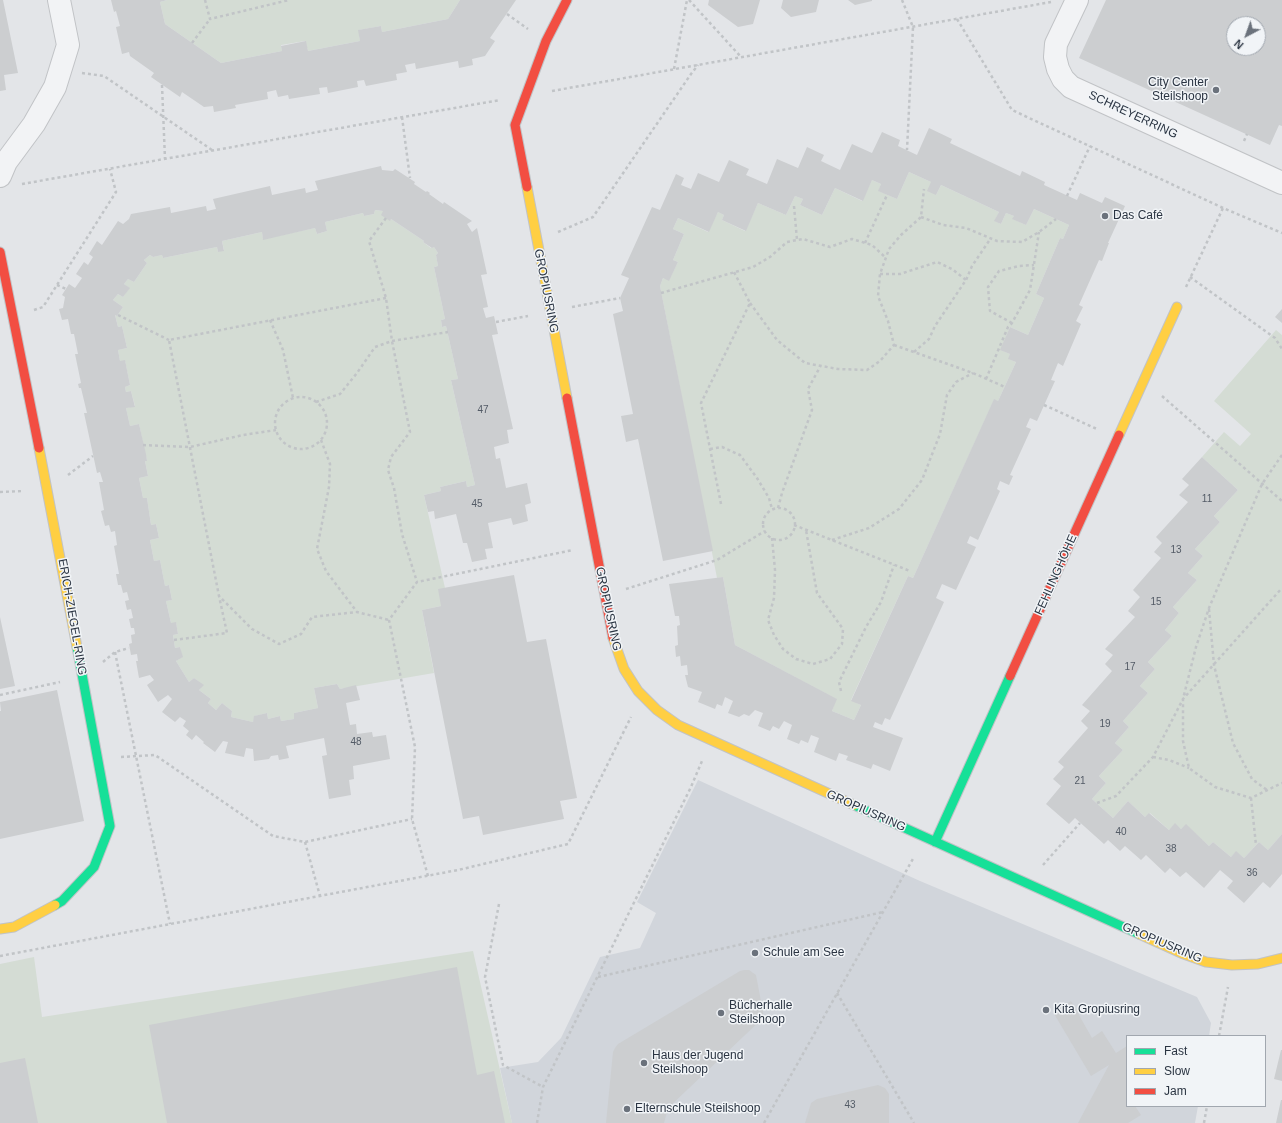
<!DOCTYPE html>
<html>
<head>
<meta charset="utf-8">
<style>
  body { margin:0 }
  #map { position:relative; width:1282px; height:1123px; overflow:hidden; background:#e3e5e8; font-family:Helvetica,sans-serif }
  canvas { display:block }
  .legend { position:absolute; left:1126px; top:1035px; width:140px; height:72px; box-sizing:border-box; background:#f1f4f7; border:1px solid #a1a7af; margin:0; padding:5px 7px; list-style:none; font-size:12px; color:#2a3442 }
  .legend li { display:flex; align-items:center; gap:8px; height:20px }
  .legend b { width:20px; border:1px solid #a1a7af }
  .north { position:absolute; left:1226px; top:16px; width:40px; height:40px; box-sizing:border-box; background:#f1f4f7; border:1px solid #a1a7af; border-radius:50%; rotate:221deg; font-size:11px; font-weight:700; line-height:16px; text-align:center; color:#2a3442 }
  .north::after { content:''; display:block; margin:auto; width:14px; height:18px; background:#6b727c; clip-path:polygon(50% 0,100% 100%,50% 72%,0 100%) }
</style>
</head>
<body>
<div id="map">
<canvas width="1282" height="1123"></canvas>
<ul class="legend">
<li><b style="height:5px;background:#16e098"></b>Fast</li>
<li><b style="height:5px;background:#ffcf43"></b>Slow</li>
<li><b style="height:5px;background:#f24e42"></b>Jam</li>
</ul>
<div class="north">N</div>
</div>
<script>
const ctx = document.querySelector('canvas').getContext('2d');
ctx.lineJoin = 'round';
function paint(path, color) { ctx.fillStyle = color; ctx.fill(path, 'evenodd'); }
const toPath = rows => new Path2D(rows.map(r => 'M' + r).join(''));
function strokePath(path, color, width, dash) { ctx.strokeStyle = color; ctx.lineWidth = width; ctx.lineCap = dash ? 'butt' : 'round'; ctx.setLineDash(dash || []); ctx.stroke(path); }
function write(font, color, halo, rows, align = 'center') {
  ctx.font = font + ' Helvetica,sans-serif'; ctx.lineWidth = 3; ctx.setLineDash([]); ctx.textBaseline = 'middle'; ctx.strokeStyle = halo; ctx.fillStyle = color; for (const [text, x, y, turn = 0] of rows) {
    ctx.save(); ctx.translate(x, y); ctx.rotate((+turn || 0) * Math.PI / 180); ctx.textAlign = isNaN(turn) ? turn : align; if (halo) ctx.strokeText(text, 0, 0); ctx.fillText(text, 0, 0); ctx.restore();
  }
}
paint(toPath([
  [698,780,920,881,1197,997,1211,1023,1209,1036,1127,1036,1127,1106,1198,1106,1195,1123,512,1123,500,1068,538,1062,561,1038,600,957,640,948,656,913,637,902]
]), '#d1d5db');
paint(toPath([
  [167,0,460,0,448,19,382,32,381,26,359,30,360,41,308,51,305,41,281,45,282,51,221,63,165,24,160,2],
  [909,172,931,182,936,195,941,185,999,212,995,221,1001,224,1006,213,1014,216,1013,219,1026,225,1034,209,1069,225,1063,239,1060,238,1036,294,1044,298,1028,335,1010,327,1001,350,1010,354,1009,359,1016,362,998,401,994,400,913,578,908,576,851,700,861,705,854,720,832,711,836,699,735,645,723,577,717,578,660,286,663,278,669,280,678,262,673,260,684,234,673,229,678,218,708,232,718,212,724,215,722,220,745,231,758,203,786,215,795,196,803,199,800,205,822,215,835,188,862,201,872,180,881,184,879,191,897,199],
  [375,210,383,211,390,220,391,219,424,241,423,242,431,248,434,247,438,253,436,255,438,266,434,267,445,319,441,320,442,327,446,326,458,379,451,380,475,485,467,487,466,481,440,487,441,491,424,495,445,588,441,606,422,610,434,673,340,689,337,684,314,688,318,708,294,713,294,719,281,721,280,716,268,719,267,713,255,716,253,722,231,717,232,711,222,703,216,710,208,703,211,699,199,690,203,685,194,678,189,682,176,661,182,657,180,647,175,648,173,635,178,634,176,623,171,623,166,601,172,600,169,585,165,586,160,560,154,561,150,540,159,538,156,524,151,525,147,498,143,498,139,478,148,476,145,461,147,461,139,424,130,426,126,408,135,406,131,391,126,392,125,387,130,385,125,361,120,361,118,350,127,348,122,326,118,327,115,315,117,316,123,307,113,300,118,294,123,297,129,288,124,284,128,279,134,282,147,263,144,260,150,255,153,257,162,255,163,258,217,247,218,252,224,250,222,241,262,232,263,239,315,228,317,234,327,231,325,222,363,213,364,216,374,214],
  [1276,330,1282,335,1282,834,1268,850,1259,842,1244,858,1236,852,1231,857,1213,842,1209,846,1186,825,1181,829,1175,824,1169,830,1150,813,1145,817,1128,801,1113,818,1092,799,1106,783,1099,776,1123,750,1115,743,1129,727,1123,721,1148,693,1140,686,1155,669,1148,662,1172,636,1165,630,1179,613,1173,607,1197,580,1188,573,1203,556,1195,549,1220,522,1214,516,1238,490,1202,457,1224,432,1240,446,1251,434,1214,401],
  [473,951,512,1123,0,1123,0,964,34,957,42,1017]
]), '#d4dcd4');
paint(toPath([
  [0,0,3,0,18,73,4,75,6,90,0,91],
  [111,0,167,0,160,2,165,24,221,63,282,51,281,46,306,41,308,51,360,41,358,30,381,26,382,32,448,19,460,0,516,0,490,38,495,41,485,56,472,59,473,65,459,68,458,61,416,69,415,63,405,65,407,72,396,74,397,80,366,86,364,80,357,81,358,87,328,93,327,87,319,88,320,94,289,99,288,95,278,97,276,90,267,92,268,99,235,105,236,108,214,112,213,106,204,107,182,92,180,97,151,77,154,73,130,56,129,52,122,54,116,27,120,26,116,11,114,12],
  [709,0,760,0,753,24,738,27,708,5],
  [783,0,819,0,816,12,791,17,781,8],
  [848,0,872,0,872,1,855,5],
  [1106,0,1282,0,1282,126,1279,125,1270,145,1079,58],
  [1234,24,1258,24,1258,48,1234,48],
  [929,128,952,139,950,143,1020,176,1022,171,1045,182,1044,185,1077,200,1080,193,1102,203,1105,197,1125,206,1108,243,1109,243,1102,261,1099,260,1079,305,1083,307,1076,321,1081,324,1063,366,1058,363,1051,380,1055,381,1037,421,1030,418,1026,427,1031,429,1010,475,1013,476,1009,485,1000,481,997,489,1000,491,978,540,970,536,967,543,976,547,956,590,942,584,936,598,944,602,890,720,885,718,882,725,875,722,873,727,903,738,890,771,873,764,871,769,846,760,848,756,839,753,836,761,814,752,819,738,811,735,808,743,801,740,799,744,787,739,792,725,784,721,779,729,773,726,770,731,758,726,763,713,755,710,749,716,744,714,739,717,728,713,733,701,725,697,722,706,717,704,715,709,698,702,702,692,688,687,685,675,688,675,687,665,681,666,680,656,676,657,675,646,678,645,677,626,680,625,679,616,675,616,669,584,723,577,735,645,837,699,832,711,854,720,861,705,851,701,908,576,913,578,994,399,998,401,1016,362,1008,359,1010,354,1000,350,1010,327,1028,335,1044,298,1036,294,1060,238,1063,239,1069,225,1034,209,1026,225,1012,219,1014,216,1006,213,1001,224,994,221,999,212,941,185,936,195,927,191,931,182,909,172,897,199,878,191,881,184,872,180,863,201,835,188,822,215,800,205,803,199,795,196,786,215,758,203,746,231,722,220,724,215,718,212,709,232,678,218,673,229,684,234,673,260,678,262,669,281,663,278,660,286,713,551,663,561,638,439,626,442,621,416,633,414,613,314,623,311,620,298,629,278,621,275,628,260,652,207,660,210,676,174,684,178,681,185,691,189,698,173,719,182,729,160,749,169,746,175,767,184,777,159,798,168,807,147,824,155,821,161,840,170,852,144,872,153,882,132,900,140,898,146,917,155],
  [381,166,382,170,393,171,395,169,415,182,414,184,426,192,427,191,430,193,429,194,443,204,444,202,472,221,467,224,472,232,477,228,487,274,481,275,488,307,483,308,486,318,494,316,498,334,492,335,513,429,507,430,509,443,494,447,496,459,500,458,506,488,527,483,531,503,525,505,528,521,513,525,511,518,488,523,493,548,485,549,487,559,472,562,467,543,463,543,456,514,435,519,434,511,428,512,424,495,441,491,440,487,466,481,467,487,475,485,451,380,458,379,446,326,442,327,441,320,445,319,434,267,438,266,436,255,438,253,434,247,432,248,423,242,424,241,391,219,390,221,381,215,383,211,375,210,374,214,364,216,363,213,325,222,327,231,317,234,315,228,263,240,262,232,222,241,224,251,218,252,217,247,163,258,162,255,153,257,150,255,144,260,147,263,134,282,128,279,124,284,130,288,123,297,118,294,113,300,123,307,117,316,115,315,118,327,122,326,127,348,118,350,120,361,125,360,130,385,125,387,126,392,131,391,135,407,126,408,130,426,139,424,146,454,147,461,145,461,148,476,139,478,143,498,147,498,151,525,156,524,159,538,150,540,154,561,160,560,165,586,169,585,172,600,166,601,171,623,176,622,178,634,173,635,175,648,180,647,183,657,176,661,189,682,194,678,204,685,199,690,211,699,208,703,216,710,222,703,232,711,231,717,253,722,254,716,267,713,268,719,280,716,281,721,294,719,294,713,318,708,314,688,337,684,340,689,356,685,360,700,346,703,350,725,356,724,357,734,372,732,373,737,386,735,390,759,353,766,354,779,349,780,351,795,329,799,322,756,327,755,324,738,286,746,289,758,279,760,278,755,271,756,269,759,254,761,253,749,246,748,244,757,225,753,228,742,223,741,215,752,203,743,204,742,196,735,192,740,186,735,189,731,183,726,186,721,180,717,175,722,162,712,172,699,168,695,158,702,147,685,154,680,150,675,139,678,136,661,138,661,137,654,131,655,129,644,132,643,131,635,135,634,134,628,131,628,129,619,133,618,131,609,127,610,125,601,129,600,127,592,123,593,121,585,118,585,116,574,119,574,114,546,117,545,115,531,111,532,109,525,105,526,101,511,104,510,99,482,103,482,100,472,97,473,84,413,87,413,81,388,79,388,78,384,81,383,75,354,78,354,74,334,71,334,68,319,62,320,59,309,63,308,65,297,62,295,69,284,75,288,82,278,76,274,84,262,88,265,93,257,89,254,97,241,102,245,118,221,123,224,129,219,131,214,170,207,171,213,206,206,207,211,216,209,213,199,270,186,272,195,305,188,306,193,318,190,315,181],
  [1282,309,1282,323,1275,317],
  [1202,457,1238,490,1214,516,1220,522,1195,549,1203,556,1188,573,1197,580,1173,607,1179,613,1165,630,1172,636,1148,662,1155,669,1140,686,1148,693,1123,721,1129,727,1115,743,1123,750,1099,776,1106,783,1092,799,1113,818,1128,801,1145,817,1149,813,1169,830,1175,823,1181,829,1186,824,1209,846,1213,842,1231,857,1236,851,1244,858,1259,842,1268,850,1282,834,1282,874,1270,888,1263,882,1244,903,1227,888,1233,881,1220,870,1204,888,1186,872,1180,877,1170,868,1165,873,1146,855,1141,860,1125,846,1120,851,1108,840,1104,844,1075,818,1069,824,1046,804,1061,786,1053,779,1064,767,1058,762,1088,728,1081,721,1090,711,1082,705,1112,671,1105,664,1113,655,1105,649,1135,617,1128,611,1140,597,1133,590,1161,558,1154,552,1162,543,1156,537,1188,502,1179,495,1189,485,1182,479],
  [514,575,527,642,546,639,577,798,560,801,564,819,483,835,479,816,463,819,422,610,441,606,438,589],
  [0,617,15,686,0,689],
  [57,690,84,821,0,839,0,711,1,711,0,702],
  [457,967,477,1075,494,1071,505,1123,167,1123,149,1025],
  [744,970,749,970,756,975,764,1017,668,1108,664,1123,606,1123,613,1052,615,1048,618,1044,740,971],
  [1071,1001,1092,1038,1102,1031,1116,1053,1127,1046,1127,1106,1135,1106,1141,1115,1128,1123,1078,1123,1109,1065,1091,1076,1053,1012],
  [1281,1050,1282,1050,1282,1081,1274,1079],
  [25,1058,38,1123,0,1123,0,1063],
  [878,1085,885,1088,889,1094,889,1123,805,1123,811,1103,817,1099],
  [1282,1100,1282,1123,1276,1123,1281,1100]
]), '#ccced0');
const street = toPath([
  [1077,0,1056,44,1055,57,1058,69,1063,79,1071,87,1282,183],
  [0,176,6,162,34,124,55,87,68,45,59,0]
]);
const fast = toPath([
  [854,805,1139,934],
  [935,842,1010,676],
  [55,905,62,901,94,867,110,826,77,647]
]);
const slow = toPath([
  [527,187,567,398],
  [1119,435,1177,307],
  [39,448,77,647],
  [613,638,624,669,638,691,657,710,678,725,854,805],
  [0,929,14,927,55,905],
  [1139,934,1181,953,1206,962,1232,965,1258,964,1282,958]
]);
const jam = toPath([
  [527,187,515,125,546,41,567,0],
  [0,252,39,448],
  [567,398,613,638],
  [1010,676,1119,435]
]);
strokePath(street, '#c1c3c6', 24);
strokePath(fast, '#c1c3c6', 11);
strokePath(slow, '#c1c3c6', 11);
strokePath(jam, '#c1c3c6', 11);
strokePath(toPath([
  [205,0,210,19,289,0],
  [689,0,741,57],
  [902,0,913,27,907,150],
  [507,14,528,29],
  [957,19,1012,110,1223,208,1282,233],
  [192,43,210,19],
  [674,69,687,0],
  [82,73,104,76,212,150],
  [162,85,165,159],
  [552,91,1051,2],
  [402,117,410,178],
  [1244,141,1247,134],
  [22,184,500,100],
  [1067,196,1090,146],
  [794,206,797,240],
  [921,217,943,225,966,228,997,241,1022,242,1039,232,1056,219],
  [386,218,369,241,386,298,392,341,410,432,391,457,388,470,394,488,402,534,417,582],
  [558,232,593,217,691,74,698,65],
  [865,243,887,195],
  [880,274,900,274,937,262,952,269,966,280],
  [1190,277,1275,338,1282,349],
  [57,285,66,289],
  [1186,287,1223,208],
  [661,293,753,267,770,257,787,242,797,240,803,239,830,247,852,239,872,245,886,258],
  [386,298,169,340,219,596,252,629,279,644,301,634,312,617,357,612,389,620],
  [750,303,777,340,805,363,838,369,867,370,880,361,894,345,888,321,878,296,880,274,889,249,901,235,921,217,924,189],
  [572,307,620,298],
  [34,310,43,307,116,192,110,169],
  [118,315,169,340],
  [270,320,283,350,293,398],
  [496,322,528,316],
  [1012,323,990,311,988,287,999,271,1019,266,1034,265],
  [894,345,973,373,1005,387],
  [914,352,929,339,935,326,966,280,972,266,991,238],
  [986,379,1008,327,1012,323,1030,290,1039,232],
  [1162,396,1282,501],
  '275 423a26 26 0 1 1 52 0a26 26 0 1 1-52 0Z',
  [316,402,340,394,357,373,375,347,392,341,448,332],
  [1044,405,1097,429],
  [321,440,330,464,329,487,317,549,326,571,357,612],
  [143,445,190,447,243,435,276,430],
  [710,449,722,447,740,455,757,478,769,498,772,509],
  [1282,455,1262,484,1209,608,1196,647,1183,699,1183,741,1189,768,1215,787,1251,798,1282,783],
  [68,475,93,456],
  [0,492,24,491],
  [721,504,701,403,750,303,734,272],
  [778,508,782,493,812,410,808,389,820,367],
  '763 524a16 16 0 1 1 32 0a16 16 0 1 1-32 0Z',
  [794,525,910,571],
  [772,538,775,570,774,598,768,620,774,635,783,649,796,659,813,664,830,659,842,644,843,629,817,593,806,530],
  [832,540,869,528,899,509,922,480,940,434,947,395,956,382,973,373],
  [626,589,717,560,765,531],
  [1209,609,1214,665,1233,743,1252,779,1267,790],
  [174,640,227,633,219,596],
  [115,652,170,924],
  [103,662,115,652,129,648],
  [841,691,839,682,866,627,881,602,894,565],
  [0,695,60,682],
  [121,757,155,755,273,836,305,842,412,819],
  [1153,757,1169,760,1189,768],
  [1251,798,1256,845],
  [1097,803,1116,796,1153,757,1183,699,1282,588],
  [305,842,320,896],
  [1043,865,1080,823],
  [428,876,412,819,415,747,389,620,417,582,573,550],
  [499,904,485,977,503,1065,543,1087],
  [0,956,458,870,568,844,631,717],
  [598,977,883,912],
  [837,993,914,1123],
  [1219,1036,1228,987],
  [537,1123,543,1087,691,787,702,761],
  [764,1123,914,857],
  [1204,1123,1207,1106]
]), '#c1c4c7', 2.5, [3, 3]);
strokePath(street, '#f2f3f5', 22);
strokePath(fast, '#16e098', 9);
strokePath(slow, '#ffcf43', 9);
strokePath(jam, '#f24e42', 9);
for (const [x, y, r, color] of [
  [1216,90,4,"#6b727c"],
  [1105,216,4,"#6b727c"],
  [755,953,4,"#6b727c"],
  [1046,1010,4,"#6b727c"],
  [721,1013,4,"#6b727c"],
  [644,1063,4,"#6b727c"],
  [627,1109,4,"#6b727c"]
]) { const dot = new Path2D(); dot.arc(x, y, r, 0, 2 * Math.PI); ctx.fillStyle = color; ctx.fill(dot); strokePath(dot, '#f1f4f7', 1.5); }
write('10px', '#535b66', null, [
  ["47",483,410],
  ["11",1207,499],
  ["45",477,504],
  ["13",1176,550],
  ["15",1156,602],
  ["17",1130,667],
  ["19",1105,724],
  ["48",356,742],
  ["21",1080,781],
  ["40",1121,832],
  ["38",1171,849],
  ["36",1252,873],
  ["43",850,1105]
]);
write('12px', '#2a3442', '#f1f4f7', [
  ["City Center",1208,83,"right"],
  ["Steilshoop",1208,97,"right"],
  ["Das Café",1113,216],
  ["Schule am See",763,953],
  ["Bücherhalle",729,1006],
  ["Steilshoop",729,1020],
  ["Kita Gropiusring",1054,1010],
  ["Haus der Jugend",652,1056],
  ["Steilshoop",652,1070],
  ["Elternschule Steilshoop",635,1109]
], 'left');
write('12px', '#2a3442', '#f1f4f7', [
  ["SCHREYERRING",1133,115,25],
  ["GROPIUSRING",546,291,79],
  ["FEHLINGHÖHE",1056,575,-66],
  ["GROPIUSRING",608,609,78],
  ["ERICH-ZIEGEL-RING",72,617,80],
  ["GROPIUSRING",866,811,24],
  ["GROPIUSRING",1162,943,23]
]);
</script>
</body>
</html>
